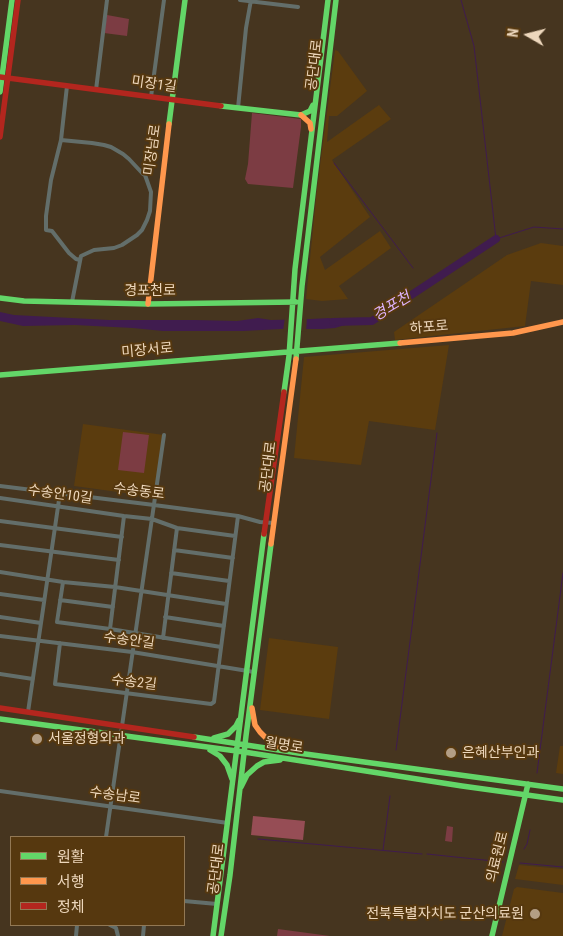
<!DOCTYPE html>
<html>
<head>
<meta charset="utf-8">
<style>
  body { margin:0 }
  #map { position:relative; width:563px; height:936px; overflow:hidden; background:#46351f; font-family:"Roboto Condensed","Noto Sans KR",sans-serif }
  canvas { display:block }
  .legend { position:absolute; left:10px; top:836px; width:175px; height:90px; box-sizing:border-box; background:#56380f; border:1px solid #927854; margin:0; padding:6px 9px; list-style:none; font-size:15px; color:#edd7bc }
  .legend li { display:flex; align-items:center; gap:10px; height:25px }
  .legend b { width:25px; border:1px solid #927854 }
  .north { position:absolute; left:503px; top:10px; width:50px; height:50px; -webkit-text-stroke:4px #56380f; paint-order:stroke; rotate:278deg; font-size:14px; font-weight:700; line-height:20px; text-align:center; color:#edd7bc }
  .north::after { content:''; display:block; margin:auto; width:18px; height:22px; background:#edd7bc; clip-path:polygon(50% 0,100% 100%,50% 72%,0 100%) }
</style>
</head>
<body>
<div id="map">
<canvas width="563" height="936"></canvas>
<ul class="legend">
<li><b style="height:6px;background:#63d668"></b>원활</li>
<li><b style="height:6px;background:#ff974d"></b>서행</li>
<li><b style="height:6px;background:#b3261e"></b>정체</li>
</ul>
<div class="north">N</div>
</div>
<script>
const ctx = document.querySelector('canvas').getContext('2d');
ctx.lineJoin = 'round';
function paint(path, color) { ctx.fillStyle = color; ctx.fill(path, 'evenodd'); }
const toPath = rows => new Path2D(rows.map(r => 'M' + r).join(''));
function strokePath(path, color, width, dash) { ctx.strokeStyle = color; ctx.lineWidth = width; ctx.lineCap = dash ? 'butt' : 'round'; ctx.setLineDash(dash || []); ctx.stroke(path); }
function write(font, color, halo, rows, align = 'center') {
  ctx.font = font + ' "Roboto Condensed","Noto Sans KR",sans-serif'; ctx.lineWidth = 4; ctx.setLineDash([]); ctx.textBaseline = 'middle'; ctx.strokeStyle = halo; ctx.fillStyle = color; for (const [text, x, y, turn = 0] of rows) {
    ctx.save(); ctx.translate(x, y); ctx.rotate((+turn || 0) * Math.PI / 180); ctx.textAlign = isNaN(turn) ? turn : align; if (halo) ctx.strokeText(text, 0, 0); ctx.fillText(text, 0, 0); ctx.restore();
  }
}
paint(toPath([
  [335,50,338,51,367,91,337,116,329,116,327,142,379,105,391,119,332,160,370,217,320,257,325,270,380,231,391,248,339,286,348,299,322,301,306,299,317,189],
  [541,243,563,246,563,285,531,281,525,326,395,340,394,332,507,255],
  [449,345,435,430,369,421,361,465,294,458,304,357],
  [83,424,164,435,155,497,74,486],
  [269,638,338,647,329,719,260,710],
  [560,746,563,746,563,774,556,773],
  [519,865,563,869,563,885,515,879],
  [517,887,563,893,563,936,502,936,514,889]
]), '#5b3c0e');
paint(toPath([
  [107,15,129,19,127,36,104,33],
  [252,113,301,119,301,127,293,188,248,184,245,179,248,164],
  [123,432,149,435,144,473,118,470],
  [447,826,453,827,452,842,445,841],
  [278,929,330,936,277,936]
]), '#7c3c43');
paint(toPath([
  [253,816,305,821,303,840,251,835]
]), '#964d55');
paint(toPath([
  [0,312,14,315,109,320,195,320,237,321,258,318,271,320,311,319,329,318,348,324,335,328,322,329,281,329,243,331,163,331,133,328,75,325,23,326,0,321]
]), '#401c4f');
paint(toPath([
  [285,317,307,317,306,332,283,331]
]), '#46351f');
strokePath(toPath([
  [461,0,474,46,496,239,534,227,563,229],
  [334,163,413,268],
  [396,750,437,433],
  [537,773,563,573],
  [258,839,422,854],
  [524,849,527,844,530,830],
  [383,850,390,796],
  [427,854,503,862],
  [520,863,563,867]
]), '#401c4f', 1);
strokePath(toPath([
  [333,322,372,321,496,239]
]), '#401c4f', 8);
strokePath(toPath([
  [240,0,298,7],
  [67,86,61,140,92,143,104,145,111,147,123,154,129,159,143,174,145,175,151,192,150,211,147,220,142,230,137,235,122,245,114,248,94,250,81,256,72,302],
  [96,90,107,0],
  [151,97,164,0],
  [238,108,246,28,251,0],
  [61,140,51,180,46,216,46,230,52,231,69,253,76,259,80,260],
  [0,486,154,505,238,516,260,522,274,523],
  [0,498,124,516,152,519,177,528,235,536],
  [0,521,122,537],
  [0,545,119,560],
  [174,550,233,558],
  [0,572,63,582,115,587,226,604],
  [171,573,229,581],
  [63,582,57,622,110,629,221,647],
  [0,594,44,600],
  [60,600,113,607],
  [0,617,41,623],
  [165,617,224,626],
  [110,629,124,516],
  [0,636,132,652,254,672],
  [163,638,177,528],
  [60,643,55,684,211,704,214,702,238,516],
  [0,674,33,679],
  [28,712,60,493],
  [0,791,228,823],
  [106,837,164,435],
  [184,901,217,904],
  [110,925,116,928,118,936],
  [76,936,77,925],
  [143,936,144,925]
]), '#636e6a', 4);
strokePath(toPath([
  [0,92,12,0],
  [221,106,301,115,310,111,313,105],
  [169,124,185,0],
  [0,298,24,301,148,304,296,302],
  [296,359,302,286,336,0],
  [0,375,400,343],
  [284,392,289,356,295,269,328,0],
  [0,719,244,752,462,786,563,800],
  [194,737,298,753,563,789],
  [214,738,228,734,236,726,239,720],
  [210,750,220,756,227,765,232,779],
  [241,787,247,775,257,766,264,762,280,760],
  [213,936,264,534],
  [221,936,230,875,246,736,271,544],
  [492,936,528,784]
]), '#63d668', 5.5);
strokePath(toPath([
  [301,115,310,123,311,129],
  [148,304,169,124],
  [400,343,513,333,563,322],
  [271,544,296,359],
  [252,708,255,725,260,732,267,739,281,748]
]), '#ff974d', 5.5);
strokePath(toPath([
  [0,77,221,106],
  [0,137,18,0],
  [264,534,284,392],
  [0,708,194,737]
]), '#b3261e', 5.5);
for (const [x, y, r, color] of [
  [37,739,6,"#b39e85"],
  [451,753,6,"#b39e85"],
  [535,914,6,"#b39e85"]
]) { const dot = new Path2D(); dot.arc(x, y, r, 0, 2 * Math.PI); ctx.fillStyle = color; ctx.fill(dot); strokePath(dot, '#56380f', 2); }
write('14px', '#edd7bc', '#56380f', [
  ["공단대로",315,65,-83],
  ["미장1길",154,85,8],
  ["미장남로",153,150,-82],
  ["경포천로",150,291],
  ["하포로",429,328,-5],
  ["미장서로",147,351,-5],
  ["공단대로",269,467,-83],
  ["수송동로",139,492,7],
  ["수송안10길",60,495,8],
  ["수송안길",129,641,8],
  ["수송2길",134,683,7],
  ["월명로",284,746,9],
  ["수송남로",115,796,8],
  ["의료원로",498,857,-76],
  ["공단대로",217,869,-83]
]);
write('14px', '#edd7bc', '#56380f', [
  ["서울정형외과",48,739],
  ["은혜산부인과",462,753],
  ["전북특별자치도 군산의료원",524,914,"right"]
], 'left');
write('italic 15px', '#dfb4fd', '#56380f', [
  ["경포천",392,307,-31]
]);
</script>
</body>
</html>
